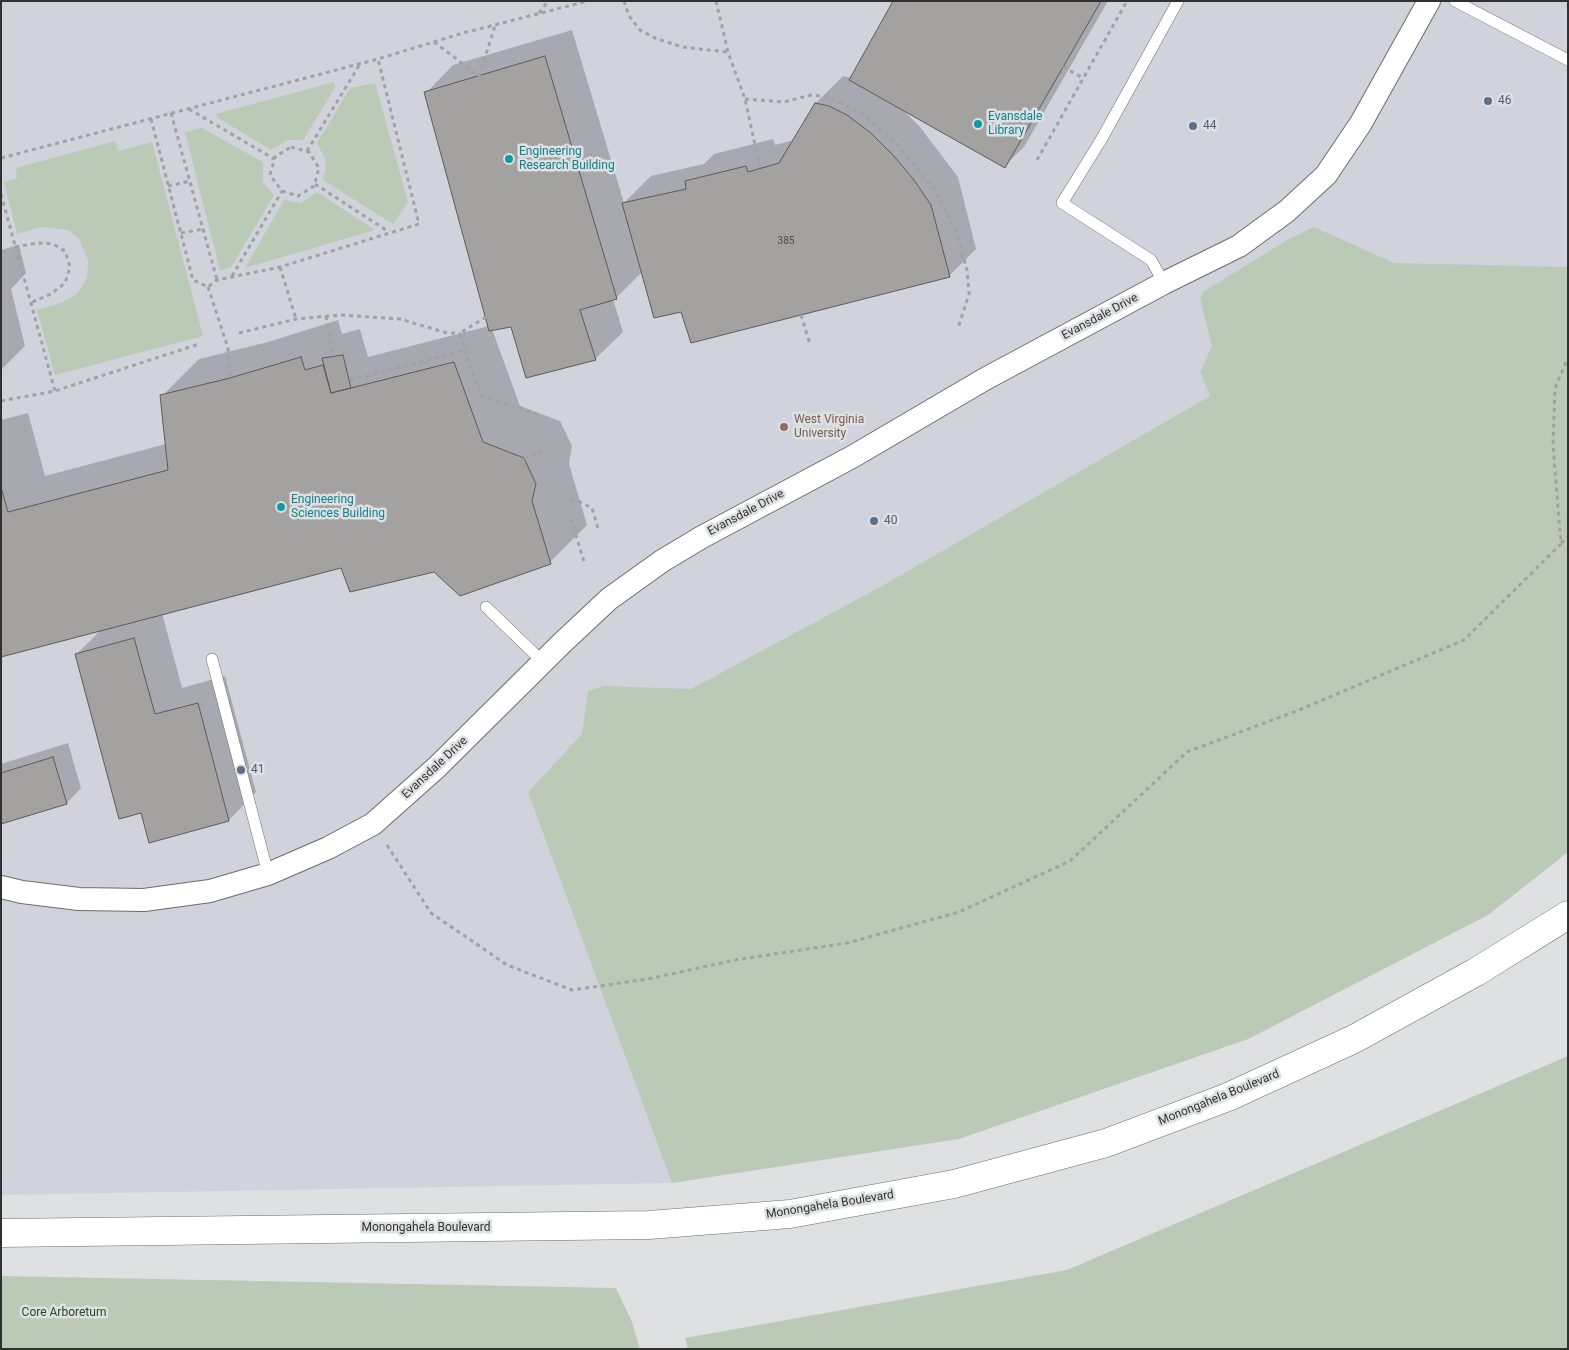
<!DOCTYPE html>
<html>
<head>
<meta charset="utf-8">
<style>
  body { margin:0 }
  #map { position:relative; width:1569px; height:1350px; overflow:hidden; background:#dfe0e2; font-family:Roboto,sans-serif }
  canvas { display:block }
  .frame { position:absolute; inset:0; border:2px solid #313132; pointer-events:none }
</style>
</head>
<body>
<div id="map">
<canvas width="1569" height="1350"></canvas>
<div class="frame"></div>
</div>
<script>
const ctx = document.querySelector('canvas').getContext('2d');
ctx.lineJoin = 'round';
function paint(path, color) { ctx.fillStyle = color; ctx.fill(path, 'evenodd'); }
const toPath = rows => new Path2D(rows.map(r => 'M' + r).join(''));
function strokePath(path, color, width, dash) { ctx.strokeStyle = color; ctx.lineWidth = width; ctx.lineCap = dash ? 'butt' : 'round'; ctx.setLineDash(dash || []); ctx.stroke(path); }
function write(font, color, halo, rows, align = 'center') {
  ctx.font = font + ' Roboto,sans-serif'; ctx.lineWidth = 5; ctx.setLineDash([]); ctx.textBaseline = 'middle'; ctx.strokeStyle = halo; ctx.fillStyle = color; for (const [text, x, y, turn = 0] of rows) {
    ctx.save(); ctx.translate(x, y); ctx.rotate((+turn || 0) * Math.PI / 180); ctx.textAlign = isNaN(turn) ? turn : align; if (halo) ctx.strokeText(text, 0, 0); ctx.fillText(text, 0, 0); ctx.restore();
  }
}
paint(toPath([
  [1,1,1568,1,1568,852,1488,915,1248,1039,1025,1116,672,1183,1,1195]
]), '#d1d3dc');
paint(toPath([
  [334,82,335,88,303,140,288,140,271,150,218,118,216,114],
  [375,83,408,202,393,224,323,180,326,168,325,159,317,143,350,88],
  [202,128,263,162,263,182,274,195,231,267,220,271,185,132],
  [115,141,118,151,152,142,203,336,55,375,37,310,63,302,77,294,87,278,88,260,79,239,68,230,41,227,17,234,4,182,17,178,16,168],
  [317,192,375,230,245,268,284,200,301,203],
  [1314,227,1394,263,1568,267,1568,852,1488,915,1248,1039,959,1139,672,1183,528,792,582,734,588,691,604,686,691,689,882,586,1210,396,1200,372,1212,346,1200,298,1203,292,1287,240],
  [1568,1056,1568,1349,688,1349,685,1338,1067,1270],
  [1,1276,616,1288,632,1322,640,1349,1,1349]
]), '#bbcab6');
paint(toPath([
  [895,1,1108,1,1024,147,1004,166,903,110,920,127,958,177,976,249,949,276,682,310,642,272,616,298,613,299,623,332,595,359,512,326,492,329,520,406,560,421,572,446,569,464,587,525,550,562,435,571,341,567,162,613,182,688,225,676,256,792,229,820,150,841,142,812,77,654,102,629,1,656,1,420,28,413,45,476,166,444,162,396,199,359,268,342,338,320,342,334,360,329,368,357,489,326,426,93,453,65,572,30,624,203,651,176,704,164,714,154,773,139,775,145,794,140,816,103,843,76,852,78],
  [19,245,26,273,11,289,25,346,1,370,1,250],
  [68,743,81,788,67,803,1,822,1,764]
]), '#0003');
const building = toPath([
  [893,1,1101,1,1005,168,849,80,893,1],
  [545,56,617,299,580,310,596,360,526,378,511,327,489,331,424,92,545,56],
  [815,103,829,106,847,115,871,133,892,154,914,180,931,205,950,277,691,343,681,312,654,318,622,203,686,189,685,181,746,166,748,172,779,163,815,103],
  [343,355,351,388,331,393,322,358,343,355],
  [301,357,305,370,323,365,331,393,454,362,483,442,524,458,536,484,532,501,551,564,460,596,434,572,350,592,341,568,1,657,1,487,8,512,168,470,160,395,230,378,301,357],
  [134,638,155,714,198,703,229,821,149,843,141,813,119,819,75,654,134,638],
  [53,757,67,804,1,824,1,773,53,757]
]);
paint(building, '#a4a2a1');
strokePath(building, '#5d5b5a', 1);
const service = toPath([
  [1455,1,1568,60],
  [1164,283,1151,260,1062,203,1101,140,1178,1],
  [486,607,543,662],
  [212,659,268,874]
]);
const minor = toPath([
  [1,887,22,892,79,899,144,900,210,891,268,874,328,848,373,824,437,767,562,643,609,599,662,561,702,537,852,457,985,379,1164,283,1239,246,1287,211,1326,175,1361,123,1429,1]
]);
const primary = toPath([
  [1,1233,649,1225,790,1214,954,1184,1106,1143,1228,1097,1354,1039,1476,972,1568,915]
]);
strokePath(service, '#6c6c6e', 12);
strokePath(minor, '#6c6c6e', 24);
strokePath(primary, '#6c6c6e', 29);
strokePath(toPath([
  [624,1,629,16,640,30,655,38,682,47,728,52],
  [716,1,728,52,745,99,760,168],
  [539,13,548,1],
  [434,42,479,76,495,26],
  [1063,67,1083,78],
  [745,99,784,102,811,95,830,97,865,116,896,142,936,192,956,231,967,270,969,294,958,328],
  [189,109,274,159],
  [171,113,217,280],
  [151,119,193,280,208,287,217,280,280,267,419,224,378,59],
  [291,147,309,152,319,168,314,186,298,196,282,191,270,175,275,157,291,147],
  [307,151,360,64],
  [1,158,378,59,463,33,588,1],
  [1037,160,1127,1],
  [315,184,389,232],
  [168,186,190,181],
  [1,194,55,391],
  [181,233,204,229],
  [15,247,37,243,53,244,65,251,70,267,65,283,51,294,30,303],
  [280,267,296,319],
  [232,276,282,191],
  [208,287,228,348,230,378],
  [801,315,810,344],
  [326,316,333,356],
  [486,317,460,333,469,364,482,396,542,416],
  [239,333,296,319,341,315,400,319,447,333,460,333],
  [350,380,465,350],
  [1,401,55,391,199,344],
  [524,458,542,452],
  [571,500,574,499,592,508,599,532],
  [571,519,585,565],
  [1561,543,1568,537],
  [387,845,431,913,507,965,572,990,648,979,735,960,847,943,959,912,1070,861,1187,752,1299,710,1464,640,1561,544,1553,446,1555,388,1568,358]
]), '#a1a2a3', 3, [4, 4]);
strokePath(service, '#fff', 11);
strokePath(minor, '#fff', 22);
strokePath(primary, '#fff', 28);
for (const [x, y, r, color] of [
  [1488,101,5,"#5c6f8a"],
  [978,124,5,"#0f9aa8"],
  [1193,126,5,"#5c6f8a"],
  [509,159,5,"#0f9aa8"],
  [784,427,5,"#8d6e63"],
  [281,507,5,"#0f9aa8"],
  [874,521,5,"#5c6f8a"],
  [241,770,5,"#5c6f8a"]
]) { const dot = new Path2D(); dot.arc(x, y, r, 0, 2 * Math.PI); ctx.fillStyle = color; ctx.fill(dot); strokePath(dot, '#dfe0e2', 2); }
write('10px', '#4e4d4e', null, [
  ["385",786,241]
]);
write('12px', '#4e5e75', '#dfe0e2', [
  ["46",1498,101],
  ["44",1203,126],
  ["40",884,521],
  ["41",251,770]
], 'left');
write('12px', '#0d838f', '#dfe0e2', [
  ["Evansdale",988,117],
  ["Library",988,131],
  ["Engineering",519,152],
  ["Research Building",519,166],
  ["Engineering",291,500],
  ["Sciences Building",291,514]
], 'left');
write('12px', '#313132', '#dfe0e2', [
  ["Evansdale Drive",1100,317,-28],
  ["Evansdale Drive",746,513,-28],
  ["Evansdale Drive",435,768,-43],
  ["Monongahela Boulevard",1219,1098,-22],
  ["Monongahela Boulevard",830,1205,-9],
  ["Monongahela Boulevard",426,1228]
]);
write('12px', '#785e54', '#dfe0e2', [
  ["West Virginia",794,420],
  ["University",794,434]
], 'left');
write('12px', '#2a481e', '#dfe0e2', [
  ["Core Arboretum",64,1313]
]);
</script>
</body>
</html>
